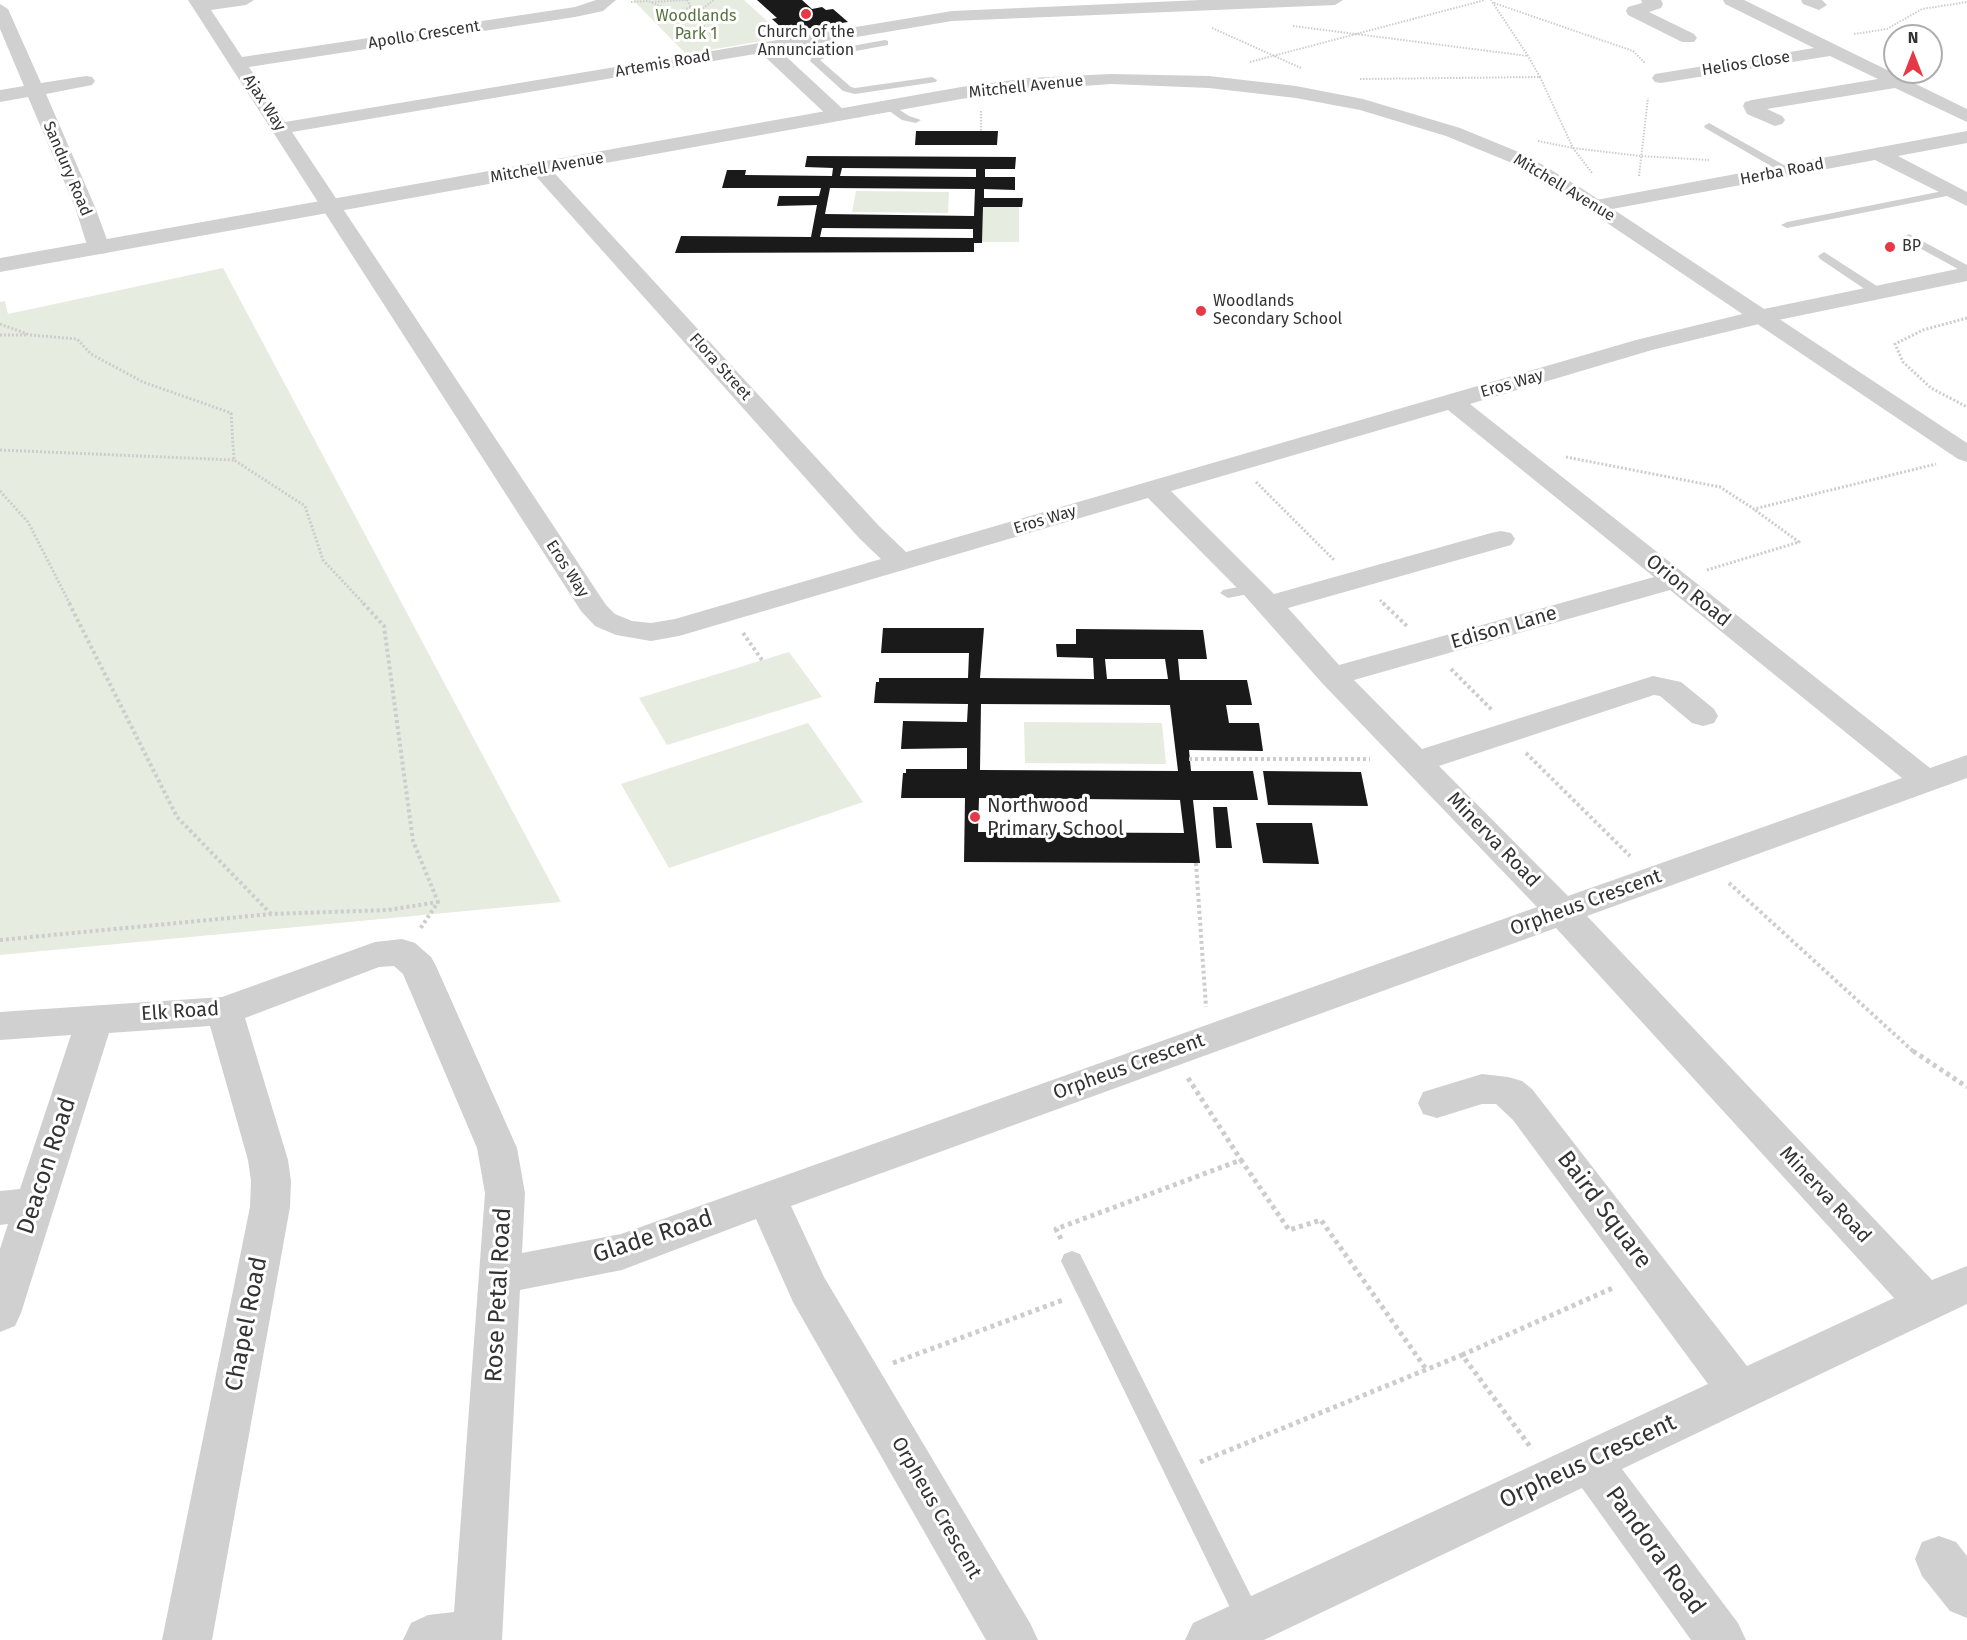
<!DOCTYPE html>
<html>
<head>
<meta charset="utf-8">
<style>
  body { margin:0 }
  #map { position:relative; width:1967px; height:1640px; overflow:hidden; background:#fff; font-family:"Fira Sans",sans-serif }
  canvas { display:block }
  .north { position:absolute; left:1883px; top:24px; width:60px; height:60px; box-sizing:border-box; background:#fff; border:2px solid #adadad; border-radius:50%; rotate:0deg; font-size:16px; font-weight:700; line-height:24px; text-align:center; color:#333 }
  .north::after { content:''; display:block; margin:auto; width:21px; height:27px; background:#e63946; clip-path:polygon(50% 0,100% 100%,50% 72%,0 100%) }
</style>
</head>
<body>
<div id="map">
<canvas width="1967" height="1640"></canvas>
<div class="north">N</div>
</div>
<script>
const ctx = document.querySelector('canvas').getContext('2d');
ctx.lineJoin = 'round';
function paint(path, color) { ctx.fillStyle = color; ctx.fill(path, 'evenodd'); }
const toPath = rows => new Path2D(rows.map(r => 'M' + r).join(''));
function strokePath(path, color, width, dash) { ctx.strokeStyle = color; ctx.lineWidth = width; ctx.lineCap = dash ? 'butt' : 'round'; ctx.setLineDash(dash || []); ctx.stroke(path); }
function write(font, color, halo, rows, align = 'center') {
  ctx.font = font + ' "Fira Sans",sans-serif'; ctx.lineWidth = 6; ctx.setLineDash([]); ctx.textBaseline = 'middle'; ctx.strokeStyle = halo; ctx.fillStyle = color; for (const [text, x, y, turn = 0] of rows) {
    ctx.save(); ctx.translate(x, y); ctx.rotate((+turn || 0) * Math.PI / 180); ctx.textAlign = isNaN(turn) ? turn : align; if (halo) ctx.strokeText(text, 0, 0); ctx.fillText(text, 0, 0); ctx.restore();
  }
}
paint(toPath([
  [633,0,744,0,785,37,686,54],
  [856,191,949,192,948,213,852,212],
  [983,207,1019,207,1019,242,982,242],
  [223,268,561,902,0,955,0,302,5,301,8,314],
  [789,652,822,697,667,745,639,698],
  [1024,722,1162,723,1166,764,1025,763],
  [808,723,863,802,669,868,621,784]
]), '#e6ecdf');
paint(toPath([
  [757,0,802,0,812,9,822,7,826,10,833,9,848,22,786,32,772,19,777,18],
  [916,131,998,131,997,145,915,145],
  [807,156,1016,157,1015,169,985,169,985,177,1015,177,1015,190,984,189,984,198,1023,198,1022,207,983,207,982,243,974,243,974,252,675,253,681,236,811,237,817,205,777,206,779,196,819,196,821,188,722,188,727,170,746,170,745,175,832,176,833,168,805,167],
  [842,168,976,169,976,177,840,176],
  [830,188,975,189,974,216,825,214],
  [822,228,973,229,973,238,820,237],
  [883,628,984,628,980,678,1094,679,1093,658,1057,657,1056,644,1076,644,1076,629,1203,630,1207,659,1178,659,1180,680,1247,680,1252,705,1226,705,1229,723,1259,723,1263,751,1189,750,1191,771,1253,771,1258,800,1193,800,1200,863,964,862,965,798,901,798,903,773,906,773,906,769,967,769,967,748,901,749,903,721,967,722,968,704,874,703,876,682,879,682,879,678,968,678,969,653,881,653],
  [1105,659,1165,659,1168,679,1107,679],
  [981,704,1170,705,1178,771,980,770],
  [979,798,1180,800,1184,833,978,832],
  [1263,771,1361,772,1368,806,1268,805],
  [1213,807,1227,807,1232,848,1216,848],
  [1256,823,1312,823,1319,864,1263,863]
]), '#1a1a1a');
strokePath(toPath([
  [687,0,691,7,702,9],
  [631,2,648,1,701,23,711,34],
  [652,2,686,0],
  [1494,3,1633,51,1645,63],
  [675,13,691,7],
  [701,23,702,9,714,0],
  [1293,26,1528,56,1491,0],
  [1212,28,1301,68],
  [1854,34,1887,29,1922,9,1967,2],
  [1250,62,1485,0],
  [1540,77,1573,148,1592,173],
  [1360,79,1540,77,1528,56],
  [981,111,981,131],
  [1538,141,1573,148,1640,156,1709,160],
  [1639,176,1648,98]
]), '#cdcdcd', 2, [1.5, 1.5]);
strokePath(toPath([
  [1967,318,1923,330,1895,344,1903,362,1931,388,1967,407],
  [0,324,30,335,77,339,91,354,143,382,231,413,234,460,305,506,323,560,364,604],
  [0,335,26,335],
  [0,450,234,460],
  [1566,457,1720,487,1754,509,1936,464],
  [1256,482,1334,560],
  [0,491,28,522,70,604],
  [1707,570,1799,542,1755,510],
  [1380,600,1384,604]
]), '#cdcdcd', 3, [2, 2]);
strokePath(toPath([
  [69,603,177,817,271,914],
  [363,603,384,626,413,841,438,902],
  [1383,603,1409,628],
  [743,633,762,660],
  [1451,669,1492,710],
  [1526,753,1630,856],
  [1189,759,1370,759],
  [1196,863,1206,1007],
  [1729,883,1915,1053],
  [0,940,271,914,388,910,438,902,420,929]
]), '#cdcdcd', 4, [3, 3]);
strokePath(toPath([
  [1913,1051,1967,1087],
  [1188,1078,1241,1160],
  [1061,1239,1056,1229,1241,1160,1289,1230,1321,1220,1426,1369],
  [1462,1355,1615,1287],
  [893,1363,1063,1300],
  [1200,1462,1462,1355,1532,1449]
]), '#cdcdcd', 5, [4, 4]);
paint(toPath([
  [885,40,888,41,888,45,829,56,820,60,851,87,855,88,932,77,937,80,936,82,855,94,843,91,810,61,813,55,824,51,885,40],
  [889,103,909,116,921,120,916,123,902,120,885,108,884,106,889,103],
  [1709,123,1791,169,1792,171,1791,173,1783,173,1705,128,1704,126,1709,123],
  [1953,189,1959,192,1957,194,1787,228,1781,225,1787,222,1953,189],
  [1909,234,1967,265,1967,274,1905,240,1903,238,1909,234],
  [1824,252,1883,290,1883,296,1875,296,1820,259,1818,256,1824,252],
  [1254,584,1259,586,1262,589,1259,592,1228,598,1220,593,1223,590,1254,584],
  [1072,1251,1080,1254,1259,1612,1263,1621,1259,1630,1250,1634,1241,1630,1061,1261,1064,1254,1072,1251]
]), '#d0d0d0');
paint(toPath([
  [188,0,254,0,246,5,211,10,242,57,575,7,596,0,616,0,603,11,575,17,249,67,285,122,952,11,1201,0,1343,0,1335,5,952,21,779,50,845,111,847,115,845,119,838,121,831,119,761,53,292,132,606,605,615,614,632,621,651,623,675,619,881,559,859,538,533,173,530,169,533,165,547,165,879,526,906,552,1636,340,1759,310,1967,267,1967,281,1759,324,1652,350,1470,404,1930,768,1967,755,1967,778,1587,916,1932,1280,1967,1266,1967,1304,1622,1469,1738,1623,1746,1640,1691,1640,1582,1488,1264,1640,1185,1640,1193,1623,1708,1384,1513,1120,1496,1104,1482,1104,1437,1118,1423,1114,1418,1103,1423,1092,1482,1074,1508,1077,1522,1081,1532,1089,1747,1366,1894,1298,1556,928,791,1206,824,1277,1030,1623,1038,1640,986,1640,793,1302,756,1219,622,1270,520,1290,502,1640,403,1640,411,1623,428,1615,454,1612,485,1193,477,1148,403,974,394,966,379,967,245,1018,288,1160,291,1181,290,1207,212,1640,162,1640,250,1207,251,1181,248,1160,210,1026,109,1033,21,1313,15,1326,0,1332,0,1249,8,1224,0,1225,0,1191,20,1189,71,1035,0,1040,0,1012,222,997,375,942,402,939,415,943,431,957,436,966,517,1148,525,1193,522,1253,621,1234,1537,907,1322,683,1244,595,1148,498,679,636,651,641,616,635,595,626,581,611,188,0],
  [1448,410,1654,577,1339,665,1288,608,1511,545,1515,539,1511,533,1501,531,1491,533,1274,594,1171,491,1448,410],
  [1670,590,1902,778,1568,896,1439,766,1654,695,1660,696,1692,723,1703,726,1714,723,1718,716,1714,709,1681,682,1653,676,1422,749,1354,680,1670,590],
  [1641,0,1661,0,1663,4,1661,8,1649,12,1694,34,1697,38,1694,42,1682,42,1628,15,1626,11,1628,7,1642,3,1641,0],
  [1723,0,1744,0,1967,109,1967,122,1895,88,1767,109,1782,116,1785,120,1782,124,1775,126,1747,114,1743,106,1745,102,1752,100,1878,79,1830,56,1661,83,1655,82,1652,78,1655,74,1661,73,1814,48,1725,4,1723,0],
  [1801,0,1822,0,1827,5,1819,10,1803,4,1801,0],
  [0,4,8,9,41,83,86,76,92,77,95,81,92,85,46,94,95,207,110,248,107,253,99,254,91,253,88,248,75,207,28,97,0,102,0,90,24,86,0,29,0,4],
  [1967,131,1967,143,1898,156,1967,192,1967,206,1875,160,1596,212,1589,210,1586,206,1589,202,1596,200,1967,131],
  [1939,1536,1956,1542,1967,1556,1967,1618,1950,1611,1922,1576,1915,1559,1922,1542,1939,1536]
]), '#d0d0d0');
paint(toPath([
  [1111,74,1209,76,1296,86,1363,99,1460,128,1526,155,1581,188,1967,443,1967,462,1958,459,1567,196,1512,163,1446,136,1360,110,1296,98,1209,88,1111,84,1028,90,961,99,0,272,0,258,961,87,1028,78,1111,74]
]), '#d0d0d0');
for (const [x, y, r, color] of [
  [806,14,6,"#e63946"],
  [1890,247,6,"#e63946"],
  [1201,311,6,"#e63946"],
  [975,817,6,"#e63946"]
]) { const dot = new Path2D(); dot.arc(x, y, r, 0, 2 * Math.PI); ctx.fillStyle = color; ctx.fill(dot); strokePath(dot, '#fff', 2); }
write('16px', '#56703f', '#fff', [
  ["Woodlands",696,17],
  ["Park 1",696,35]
]);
write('16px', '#333', '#fff', [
  ["Church of the",806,33,"center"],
  ["Annunciation",806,51,"center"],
  ["BP",1902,247],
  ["Woodlands",1213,302],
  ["Secondary School",1213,320]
], 'left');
write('16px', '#333', '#fff', [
  ["Apollo Crescent",424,35,-9],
  ["Artemis Road",663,64,-10],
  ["Helios Close",1746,64,-9],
  ["Mitchell Avenue",1026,87,-6],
  ["Ajax Way",264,103,57],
  ["Mitchell Avenue",547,168,-10],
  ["Sandury Road",67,169,67],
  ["Herba Road",1782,172,-11],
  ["Mitchell Avenue",1564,188,31],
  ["Flora Street",720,367,48],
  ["Eros Way",1512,384,-16],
  ["Eros Way",1045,520,-17],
  ["Eros Way",567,569,57]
]);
write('20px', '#333', '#fff', [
  ["Orion Road",1688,591,39],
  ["Edison Lane",1504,628,-16],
  ["Minerva Road",1493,840,46],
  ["Orpheus Crescent",1586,903,-20],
  ["Elk Road",180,1012,-4],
  ["Orpheus Crescent",1129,1067,-20],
  ["Minerva Road",1825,1195,47],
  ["Orpheus Crescent",936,1508,60]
]);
write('20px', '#333', '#fff', [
  ["Northwood",987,806],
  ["Primary School",987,829]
], 'left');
write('24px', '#333', '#fff', [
  ["Deacon Road",47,1166,-72],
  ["Baird Square",1604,1210,53],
  ["Glade Road",653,1237,-18],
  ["Rose Petal Road",499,1295,-87],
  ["Chapel Road",247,1324,-79],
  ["Orpheus Crescent",1588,1462,-25],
  ["Pandora Road",1655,1551,54]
]);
</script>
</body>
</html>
